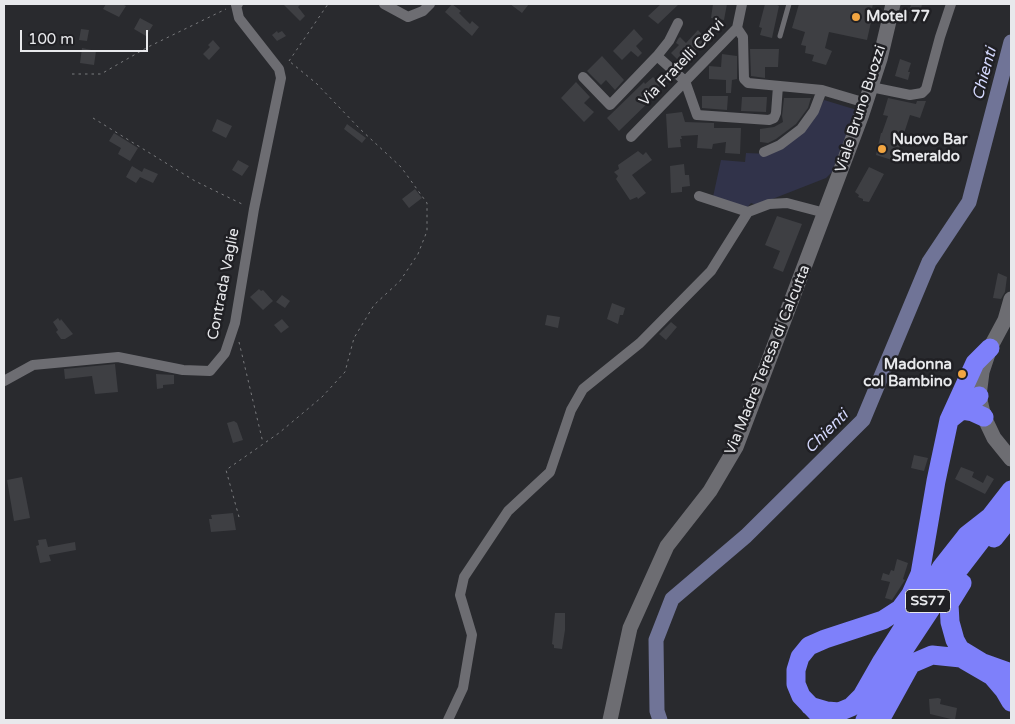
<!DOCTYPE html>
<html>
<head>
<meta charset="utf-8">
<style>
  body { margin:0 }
  #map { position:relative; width:1015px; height:724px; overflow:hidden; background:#292a2e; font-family:"Varela Round",sans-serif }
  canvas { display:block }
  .frame { position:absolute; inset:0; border:5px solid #e8e9ec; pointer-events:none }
  .scale { position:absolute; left:20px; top:30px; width:128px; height:22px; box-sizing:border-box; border:2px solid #e8e9ec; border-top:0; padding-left:6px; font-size:15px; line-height:18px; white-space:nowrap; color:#e8e9ec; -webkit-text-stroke:4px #202024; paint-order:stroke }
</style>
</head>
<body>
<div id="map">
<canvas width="1015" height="724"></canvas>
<div class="frame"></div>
<div class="scale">100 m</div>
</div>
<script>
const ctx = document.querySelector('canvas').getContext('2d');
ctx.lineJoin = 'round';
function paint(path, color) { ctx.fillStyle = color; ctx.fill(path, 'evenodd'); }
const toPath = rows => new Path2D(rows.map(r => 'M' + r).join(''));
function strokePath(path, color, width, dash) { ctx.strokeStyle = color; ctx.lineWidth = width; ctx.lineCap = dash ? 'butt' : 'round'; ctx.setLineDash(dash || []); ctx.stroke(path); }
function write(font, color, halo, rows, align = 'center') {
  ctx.font = font + ' "Varela Round",sans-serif'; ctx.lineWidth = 5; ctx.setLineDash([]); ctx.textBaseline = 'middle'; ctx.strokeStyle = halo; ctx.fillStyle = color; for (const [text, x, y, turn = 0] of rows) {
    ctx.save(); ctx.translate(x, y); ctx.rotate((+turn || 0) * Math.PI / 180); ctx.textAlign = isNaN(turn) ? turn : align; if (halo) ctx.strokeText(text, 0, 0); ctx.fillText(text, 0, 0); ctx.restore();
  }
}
paint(toPath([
  [824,100,857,110,836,168,826,178,757,205,751,203,745,210,713,197,721,160,745,162,746,153,771,154,812,122]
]), '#31334a');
strokePath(toPath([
  [660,720,657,711,656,640,672,599,746,536,863,420,929,262,969,202,1011,42]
]), '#707497', 15);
paint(toPath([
  [106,4,122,4,126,6,119,17,103,9],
  [283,4,301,4,298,7,305,16,300,21],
  [452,4,461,11,459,13,470,24,472,21,479,27,472,36,445,12],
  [510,4,529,4,522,13],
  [661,4,679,4,658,24,648,16],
  [713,4,727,4,724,20,711,18],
  [765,4,776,4,779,6,772,38,760,35,762,28,759,27],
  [799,4,873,4,871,13,873,13,867,40,829,32,825,48,832,51,826,65,812,61,814,55,805,53,806,46,801,45,805,32,792,28],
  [911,4,922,4,920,15,909,13],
  [140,18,153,25,146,36,134,29],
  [81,29,89,30,87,41,79,40],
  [634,29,643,39,636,46,642,53,638,57,631,51,622,60,613,51],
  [698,30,706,39,684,63,681,59,679,61,671,53,679,45,676,43,678,39,680,37,686,43],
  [277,31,278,33,282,31,286,36,277,41,272,35],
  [213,40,220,48,209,60,203,54,210,47,208,45],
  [82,48,96,51,94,65,80,63],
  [750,49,779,49,778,67,765,67,765,78,751,76],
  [722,54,737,56,737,79,732,80,731,93,726,93,726,80,709,79,709,66,721,67],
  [602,56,624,80,615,90,606,80,601,85,587,71],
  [900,59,911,63,908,72,910,72,908,80,895,76],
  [653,77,661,85,656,89,658,90,655,93,656,95,619,131,607,118,644,82,645,84],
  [576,82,590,97,584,103,594,112,584,122,561,98],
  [702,96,728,96,727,110,702,108],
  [742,97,767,97,766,112,741,111],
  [784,98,811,98,810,101,808,108,796,124,776,139,768,143,760,142,760,129,774,127,783,122,782,116],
  [888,98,916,104,917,101,926,101,920,118,910,115,895,161,876,155,881,133,882,133,888,116,883,115],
  [682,112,685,122,714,123,714,128,741,128,740,154,725,153,726,142,713,144,712,149,697,148,698,135,681,136,682,139,680,139,681,147,668,148,666,114],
  [217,119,232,126,226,138,212,131],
  [347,124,366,138,362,143,344,129],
  [114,133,138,148,130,161,118,154,121,148,109,141],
  [638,151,643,155,646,152,652,160,632,175,646,193,638,199,637,197,630,200,616,179,618,176,614,172,619,169,618,165],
  [238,160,249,166,242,176,232,170],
  [684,164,685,175,689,175,690,186,682,187,682,192,671,193,670,166],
  [132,166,142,172,144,168,158,174,153,183,140,177,136,183,126,177],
  [869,167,884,174,869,202,863,201,863,199,858,197,859,195,855,192],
  [415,189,422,198,409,208,402,199],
  [777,216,802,224,783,272,773,268,780,251,765,245],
  [998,273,1007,277,1005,292,1001,299,993,298],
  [259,289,261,291,263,290,273,301,263,310,250,297],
  [282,295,290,301,285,308,276,302],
  [612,303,625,308,623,315,620,315,618,324,607,319],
  [547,315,560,317,558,328,545,325],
  [58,318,60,321,61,319,73,334,65,339,61,339,56,332,58,330,53,322],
  [282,319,289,327,281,333,274,325],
  [671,322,677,327,666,340,659,334],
  [115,364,118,392,95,394,92,376,65,379,64,369],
  [156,374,174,375,174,384,163,385,163,388,157,389],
  [234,421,237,423,243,440,233,443,227,423],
  [914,455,928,458,924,471,911,468],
  [961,467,974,472,972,477,983,483,987,475,994,479,985,494,955,479],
  [22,477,30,518,14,521,7,480],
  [233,513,236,530,211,532,209,519,212,519,211,515],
  [46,539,48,547,75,542,76,550,49,555,51,561,40,563,36,546,39,545,38,540],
  [897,559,908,563,903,579,905,580,892,600,885,598,890,582,881,580,883,573,889,575,891,570,894,571],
  [555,613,565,613,565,630,562,649,554,648,554,645,552,644],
  [938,698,941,699,940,704,957,708,955,720,930,714,929,699]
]), '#3e3f43');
strokePath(toPath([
  [289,61,328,4],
  [72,74,101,74,148,47,226,9],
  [93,118,195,181,244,205],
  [239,342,263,443],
  [239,517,226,470,279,433,322,397,345,372,354,338,374,305,400,281,418,254,427,231,427,203,401,167,360,129,316,83,289,61]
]), '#797a7d', 1, [2.5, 4]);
strokePath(toPath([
  [780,36,789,4]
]), '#6d6d72', 5);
strokePath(toPath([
  [384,4,408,17,423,11,430,4],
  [737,28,743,37,744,79,748,83,822,90,866,103],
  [657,56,669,41,678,23],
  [583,77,610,105,657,56,685,81,697,115,769,120,774,118,776,113,778,86],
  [871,87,910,95,922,93,926,89,940,37,951,4],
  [631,137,737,28,742,4],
  [764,152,780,145,801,129,814,111,822,90],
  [699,196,748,212,769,204,787,203,825,213],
  [4,381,33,365,118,357,183,370,210,371,225,353,235,323,254,209,281,78,279,69,239,18,236,5,238,4],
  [448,720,463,688,472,635,460,595,464,577,508,511,550,472,571,410,583,389,640,343,711,271,748,212]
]), '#6d6d72', 10);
strokePath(toPath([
  [1011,299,1005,320,990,348,982,372,979,396,984,417,994,438,1011,459],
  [610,720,630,628,667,546,710,491,736,447,862,114,880,59,893,4]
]), '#6d6d72', 15);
strokePath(toPath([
  [961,410,973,412,984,417],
  [949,420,979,396],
  [983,526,1011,490],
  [994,538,1010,518,1011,514],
  [962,583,949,604,950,622,955,640,960,649,983,663,1011,673],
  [810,706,827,711,839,712,851,707,862,696,882,661,941,568,967,535,990,517],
  [824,720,801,696,796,684,796,670,800,657,809,646,825,639,883,620,900,609,911,594,920,574,936,481,949,420,975,363,990,348],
  [865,720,899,657,946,586,996,521],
  [880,720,911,664,932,655,961,658,992,676,1004,690,1011,702]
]), '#7e80fa', 19);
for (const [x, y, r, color] of [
  [856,17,5,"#f2a541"],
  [882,149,5,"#f2a541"],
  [962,374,5,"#f2a541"]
]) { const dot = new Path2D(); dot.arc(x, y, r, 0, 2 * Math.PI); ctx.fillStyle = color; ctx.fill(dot); strokePath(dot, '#202024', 2); }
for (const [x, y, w] of [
  [928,601,45]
]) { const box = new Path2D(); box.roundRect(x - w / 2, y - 11.5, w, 23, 4); ctx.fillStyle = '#202024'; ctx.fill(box); strokePath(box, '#e8e9ec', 1); }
write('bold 14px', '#e8e9ec', null, [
  ["SS77",928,601]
]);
write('bold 15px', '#e8e9ec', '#202024', [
  ["Motel 77",866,17],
  ["Nuovo Bar",892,140],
  ["Smeraldo",892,157],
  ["Madonna",952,365,"right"],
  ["col Bambino",952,382,"right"]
], 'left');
write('15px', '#e8e9ec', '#202024', [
  ["Via Fratelli Cervi",682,63,-46],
  ["Viale Bruno Buozzi",861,109,-72],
  ["Contrada Vaglie",224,284,-79],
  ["Via Madre Teresa di Calcutta",768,360,-68]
]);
write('italic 16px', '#d4d8fd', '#202024', [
  ["Chienti",985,74,-75],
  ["Chienti",827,432,-45]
]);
</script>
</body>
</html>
